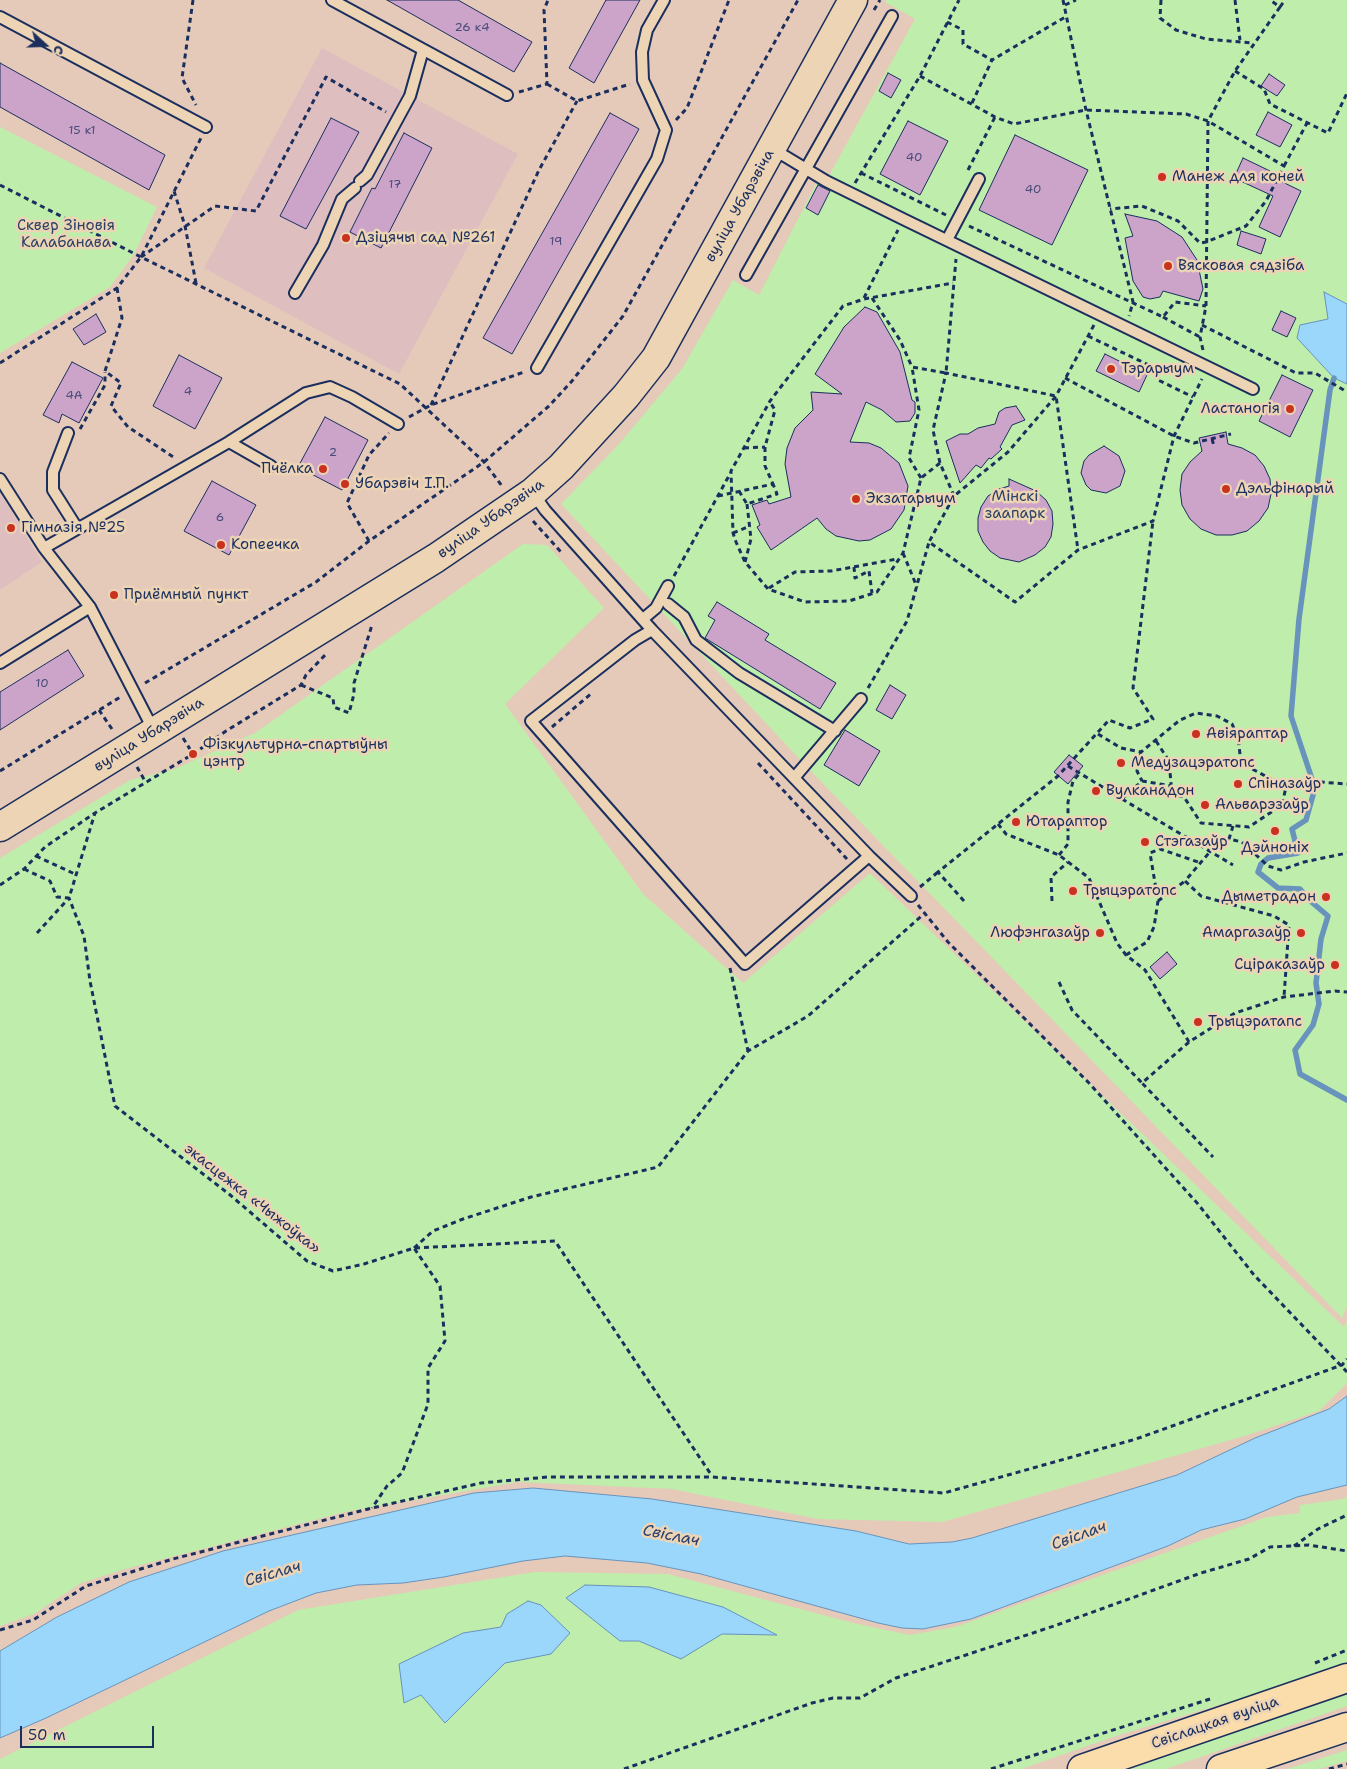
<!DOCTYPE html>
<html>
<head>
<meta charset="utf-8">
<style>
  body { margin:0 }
  #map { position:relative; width:1347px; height:1769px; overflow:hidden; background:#e6cab9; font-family:"Shantell Sans",sans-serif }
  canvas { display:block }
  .north { position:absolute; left:20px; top:20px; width:50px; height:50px; -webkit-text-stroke:4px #edd4b5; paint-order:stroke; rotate:110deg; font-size:14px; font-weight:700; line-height:20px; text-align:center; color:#1b2f5e }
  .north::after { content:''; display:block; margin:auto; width:18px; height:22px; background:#1b2f5e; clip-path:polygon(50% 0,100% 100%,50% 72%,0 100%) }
  .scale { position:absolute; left:20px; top:1726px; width:134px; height:22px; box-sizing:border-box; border:2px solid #1b2f5e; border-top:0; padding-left:6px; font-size:15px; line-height:18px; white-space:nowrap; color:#1b2f5e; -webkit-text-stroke:4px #edd4b5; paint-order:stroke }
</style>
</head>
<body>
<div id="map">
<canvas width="1347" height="1769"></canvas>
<div class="north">С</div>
<div class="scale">50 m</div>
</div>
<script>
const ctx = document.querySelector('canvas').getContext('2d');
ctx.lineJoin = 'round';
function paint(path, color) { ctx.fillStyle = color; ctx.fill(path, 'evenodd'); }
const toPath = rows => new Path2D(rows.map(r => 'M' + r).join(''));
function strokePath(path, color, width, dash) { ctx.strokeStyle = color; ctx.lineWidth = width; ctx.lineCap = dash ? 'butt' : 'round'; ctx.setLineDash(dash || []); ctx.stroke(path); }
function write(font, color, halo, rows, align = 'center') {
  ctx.font = font + ' "Shantell Sans",sans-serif'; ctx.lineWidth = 5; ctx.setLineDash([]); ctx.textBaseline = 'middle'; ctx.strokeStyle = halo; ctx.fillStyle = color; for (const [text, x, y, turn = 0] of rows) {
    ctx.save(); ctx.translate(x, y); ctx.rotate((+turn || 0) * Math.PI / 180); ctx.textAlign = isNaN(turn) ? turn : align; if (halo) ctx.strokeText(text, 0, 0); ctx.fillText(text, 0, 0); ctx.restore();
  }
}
paint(toPath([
  [322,48,518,154,399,374,204,268],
  [0,493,42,562,0,590]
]), '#debebe');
paint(toPath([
  [886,0,1347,0,1347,1307,1342,1318,805,765,561,504,619,444,682,369,733,280,759,295,817,182,824,185,915,19,885,2],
  [0,127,157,207,134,254,110,287,0,353],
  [523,544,547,545,604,608,505,704,643,894,743,983,870,873,1344,1327,1347,1321,1347,1383,1319,1411,1248,1435,942,1522,818,1519,672,1489,518,1482,345,1512,125,1569,81,1583,34,1614,0,1626,0,858,130,780,175,769,255,733],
  [1347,1497,1347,1662,1306,1679,1119,1735,1021,1769,0,1769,0,1759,298,1610,535,1572,668,1574,853,1623,910,1635,955,1627,1267,1517,1300,1513,1300,1505,1343,1499],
  [1347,1691,1347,1706,1166,1769,1131,1769],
  [1347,1750,1347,1761,1319,1769,1287,1769]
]), '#bfedab');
const water = toPath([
  [1324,292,1347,304,1347,384,1334,378,1297,338,1300,325,1328,319,1324,292],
  [1347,1396,1347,1485,1297,1497,1245,1519,1201,1530,1168,1546,971,1619,923,1629,902,1628,878,1623,701,1574,647,1563,565,1556,523,1561,444,1577,403,1583,357,1585,316,1593,269,1611,46,1718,0,1738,0,1651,57,1617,129,1582,223,1551,474,1493,533,1488,652,1499,856,1531,909,1544,952,1542,972,1538,1177,1475,1255,1438,1329,1409,1347,1396],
  [585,1585,649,1587,723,1607,777,1635,722,1634,681,1659,639,1641,620,1641,566,1598,585,1585],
  [528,1601,541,1605,570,1633,551,1654,505,1663,445,1723,421,1695,404,1703,399,1664,463,1633,501,1627,507,1614,528,1601]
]);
paint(water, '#9bd6fb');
strokePath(water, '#6893bc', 1);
strokePath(toPath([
  [1334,378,1330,390,1299,619,1291,716,1315,788,1306,820,1292,829,1298,853,1268,858,1261,864,1258,872,1278,888,1300,889,1308,899,1328,916,1321,939,1316,983,1319,1004,1313,1025,1295,1050,1300,1074,1347,1100]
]), '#6893bc', 5.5);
const building = toPath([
  [387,0,458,0,532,42,514,72,387,0],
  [606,0,640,0,594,83,569,68,606,0],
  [0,63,165,155,149,190,0,107,0,63],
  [888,73,901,80,891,98,879,91,888,73],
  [1269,74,1285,85,1277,96,1261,86,1269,74],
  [1268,112,1292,125,1280,147,1256,135,1268,112],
  [610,113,639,129,512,354,483,338,610,113],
  [331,118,359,132,306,229,280,216,331,118],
  [908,121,948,141,920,195,880,174,908,121],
  [404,133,432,148,381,248,350,232,372,188,375,189,404,133],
  [1015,135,1088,170,1052,245,979,210,1015,135],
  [1243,158,1270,171,1268,175,1301,191,1280,237,1259,227,1273,196,1234,178,1243,158],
  [818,185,830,191,818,215,806,208,818,185],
  [1125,214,1157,221,1182,237,1197,260,1203,289,1199,301,1163,291,1160,297,1150,299,1143,297,1133,281,1125,238,1133,236,1125,214],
  [1241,231,1266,239,1261,254,1237,245,1241,231],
  [865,307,877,312,900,352,912,400,915,402,915,413,910,421,896,422,882,410,866,402,850,442,869,443,881,448,899,463,908,486,904,510,891,529,870,540,859,541,836,536,826,529,817,518,771,550,757,527,760,525,752,505,767,500,769,504,791,497,785,464,787,448,795,428,813,410,811,392,842,394,815,374,844,327,865,307],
  [1281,311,1296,318,1287,337,1272,330,1281,311],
  [96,314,106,332,84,345,73,329,96,314],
  [1105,354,1147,375,1139,392,1096,371,1105,354],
  [179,355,222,378,195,429,153,406,179,355],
  [72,362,103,378,79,423,62,414,59,423,43,415,72,362],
  [1282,375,1313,390,1290,437,1259,421,1282,375],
  [1016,406,1025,420,1012,425,1000,447,1002,449,991,459,989,458,981,468,976,465,960,483,946,441,960,434,968,434,978,428,995,424,999,412,1005,408,1016,406],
  [325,417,368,440,342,490,298,467,325,417],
  [1226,432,1228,444,1242,448,1255,455,1264,466,1270,479,1271,494,1268,508,1259,521,1247,531,1232,535,1216,535,1201,529,1190,519,1182,505,1180,490,1182,474,1190,462,1202,451,1199,438,1226,432],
  [1104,446,1119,456,1125,471,1120,486,1106,493,1091,490,1086,485,1081,473,1084,461,1089,455,1104,446],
  [1009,479,1036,491,1046,500,1052,511,1053,524,1051,537,1045,547,1035,555,1019,562,1000,558,990,551,983,542,978,531,978,518,981,507,988,496,999,489,1009,486,1009,479],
  [212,481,256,505,229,555,184,531,212,481],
  [717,602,769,634,765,640,836,683,820,709,705,638,715,620,708,616,717,602],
  [68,650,84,676,0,730,0,692,68,650],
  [890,685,906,695,892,719,876,710,890,685],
  [845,730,880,751,859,786,824,765,845,730],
  [1069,755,1083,766,1068,784,1054,772,1069,755],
  [1167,952,1177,964,1160,979,1150,967,1167,952]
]);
paint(building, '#cca3c9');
strokePath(building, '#1b2f5e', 1);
const service = toPath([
  [332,0,507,95],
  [0,17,206,127],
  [773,149,826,181,903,219,1253,389],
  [360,181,367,175,410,96,423,50],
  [947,240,979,179],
  [746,275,892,16],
  [295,293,323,245,342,199,355,188],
  [537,368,657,159,666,130,643,80,642,52,647,30,664,0],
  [68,433,53,472,53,490,77,528],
  [229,442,271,466],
  [0,479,44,548,90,607,154,731],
  [533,493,545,510,652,630,869,856,745,964,531,721,635,640,652,630],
  [44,548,229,442,306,393,330,387,352,397,398,424],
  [668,604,684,617,696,640,739,673,835,731],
  [643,619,656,608,668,586],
  [0,663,90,607],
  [794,778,861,699],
  [869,856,911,896]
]);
const secondary = toPath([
  [0,827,436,558,533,492,561,467,626,396,656,358,853,0]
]);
const primary = toPath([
  [1082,1769,1347,1678],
  [1221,1769,1347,1727]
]);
strokePath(service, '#1b2f5e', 14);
strokePath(secondary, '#1b2f5e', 31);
strokePath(primary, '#1b2f5e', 31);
strokePath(toPath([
  [193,0,182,78,196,105],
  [1063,0,1086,110,1133,302,1129,316],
  [1161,0,1160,18,1176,30,1206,39,1252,43],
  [1235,0,1240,40],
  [1065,5,1076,0],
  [1280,7,1285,0],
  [874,10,880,0],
  [947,22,963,30,963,44,992,60],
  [1235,71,1264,89,1270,104,1328,133,1347,93],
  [920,76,995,117,1014,124,1086,110,1186,114,1208,121,1284,166,1266,201,1246,226,1206,242,1200,243,1178,221,1142,206,1110,209],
  [547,84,577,101,630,84],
  [519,92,547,84,544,10,548,0],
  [972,103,992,60,1067,16],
  [676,120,687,108,729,0],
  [1284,166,1307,123],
  [968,170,995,117],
  [861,173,946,215],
  [855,183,920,76,959,0],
  [0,185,141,257,400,384,484,462,502,486],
  [174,191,185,226,196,283],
  [969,226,1163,317,1175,302,1206,306],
  [141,257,215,206,256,211,326,77,386,112],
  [117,288,122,318,105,371,121,383,111,406,128,427,175,458],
  [864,298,898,230],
  [872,298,900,340,912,367],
  [1163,317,1200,337],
  [1094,325,1056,396,1008,452,954,496,929,542,1015,602,1078,550,1153,521,1174,436,1202,379],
  [1202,325,1296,373,1315,373,1347,392],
  [1088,336,1157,369,1156,379,1193,397],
  [1203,350,1200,337,1206,306,1208,121,1235,71,1280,7,1270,0],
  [0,363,117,288,141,257,201,138],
  [1065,378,1174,436,1194,443,1231,434],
  [431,405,539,170,577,101],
  [409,417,431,405,524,372],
  [80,429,105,385,105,372],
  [1212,439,1214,446],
  [744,448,765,447],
  [940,463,921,478,903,553,877,592,849,601,805,602,768,589,745,562,736,542,733,533,731,471,770,401,843,306,864,299,953,283],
  [921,478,909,458,919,410,912,367,946,373,956,259],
  [739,491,747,504,777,494,773,484],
  [718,496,773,484,765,466,765,447,775,410,770,402],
  [954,496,940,463,933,430,946,373,1056,396,1078,550],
  [533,521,561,552],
  [733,533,750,526],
  [369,541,347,503,369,455,389,433],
  [903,553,917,587],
  [745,562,751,539,747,504],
  [854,567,855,578,869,571,872,593],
  [674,576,731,472],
  [769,588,795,572,831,571,897,559],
  [145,683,316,582,369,541,484,462,549,406,572,381,623,316,798,0],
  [301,685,333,698,334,707,349,713,354,694,354,683,372,625],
  [868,688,907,621,929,542],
  [99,710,114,732],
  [552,727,593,692],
  [1098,734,1121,748,1141,752,1180,720,1196,713,1217,716,1232,724,1238,737,1241,763,1286,787,1320,782,1347,784],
  [183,738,193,754],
  [1156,741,1169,761,1172,794,1184,797,1201,823,1249,827,1282,805,1286,787],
  [1141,752,1137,771,1142,781],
  [758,763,847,859],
  [1068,766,1122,799,1142,781,1172,786],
  [137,767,145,781],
  [0,771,122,696],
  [1122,799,1233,865],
  [998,824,1006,834,1059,855,1089,878,1117,943,1126,955,1145,970,1189,1042,1235,1013,1284,997,1335,991,1347,992],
  [1233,826,1229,839,1242,842,1268,866,1281,870,1304,862,1347,853],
  [1229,839,1220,840,1185,881,1201,896,1274,916,1289,925,1284,997],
  [1059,855,1068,844,1068,802,1073,781,1080,773],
  [36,856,77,875],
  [24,869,50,881,57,897,69,898,95,813],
  [0,885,24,869,45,847,95,813,193,754,226,731,301,685,306,675,327,653],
  [920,887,938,872],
  [964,901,938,872,1058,776,1109,720,1130,728,1153,719,1133,688,1153,521],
  [1052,901,1051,877,1068,862],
  [1158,901,1185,881],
  [918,905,948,942,1089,1083,1198,1204,1254,1275,1347,1372],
  [37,933,69,898,84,936,90,981,115,1106,229,1194,307,1261,333,1271,364,1264,414,1248,440,1286,445,1341,428,1368,428,1404,402,1473,387,1486,372,1508],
  [1126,955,1147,942,1154,927,1158,901,1150,853,1160,849,1201,863],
  [730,968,748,1051],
  [1059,982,1072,1010,1142,1083],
  [1189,1042,1142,1083,1213,1157],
  [414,1248,433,1231,463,1219,531,1197,658,1167,748,1051,808,1016,925,913],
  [415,1248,555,1241,712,1476],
  [1294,1546,1318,1529,1347,1515],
  [0,1630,33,1620,86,1586,173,1559,372,1508,481,1483,548,1477,712,1477,944,1493,1136,1439,1342,1365,1347,1359],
  [1315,1663,1347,1650],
  [624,1769,812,1703,833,1698,860,1698,896,1678,1054,1626,1201,1573,1249,1559,1270,1547,1309,1545,1347,1551],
  [991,1769,1210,1699],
  [1329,1769,1347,1764]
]), '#1b2f5e', 3, [5, 4]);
strokePath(service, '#edd4b5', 10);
strokePath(secondary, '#edd4b5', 28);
strokePath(primary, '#faddab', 28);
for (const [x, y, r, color] of [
  [1162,177,5,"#c8321e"],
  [346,238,5,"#c8321e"],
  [1168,266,5,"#c8321e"],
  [1111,369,5,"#c8321e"],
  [1290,409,5,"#c8321e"],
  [323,469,5,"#c8321e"],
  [345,484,5,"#c8321e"],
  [1226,489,5,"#c8321e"],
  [856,499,5,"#c8321e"],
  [11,528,5,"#c8321e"],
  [221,545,5,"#c8321e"],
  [114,595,5,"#c8321e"],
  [1196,734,5,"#c8321e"],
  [193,754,5,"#c8321e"],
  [1121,763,5,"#c8321e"],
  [1238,784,5,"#c8321e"],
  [1096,791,5,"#c8321e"],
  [1205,805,5,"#c8321e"],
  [1016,822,5,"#c8321e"],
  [1275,831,5,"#c8321e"],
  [1145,842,5,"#c8321e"],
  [1073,891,5,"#c8321e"],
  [1326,897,5,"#c8321e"],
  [1100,933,5,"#c8321e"],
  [1301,933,5,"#c8321e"],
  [1335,965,5,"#c8321e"],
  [1198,1022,5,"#c8321e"]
]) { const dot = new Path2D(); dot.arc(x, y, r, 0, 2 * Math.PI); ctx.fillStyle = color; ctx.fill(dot); strokePath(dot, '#edd4b5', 2); }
write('12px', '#474c79', null, [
  ["26 к4",472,28],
  ["15 к1",82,131],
  ["40",914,158],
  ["17",395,185],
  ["40",1033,190],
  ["19",556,242],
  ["4",188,392],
  ["4А",74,396],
  ["2",333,453],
  ["6",220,518],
  ["10",42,684]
]);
write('15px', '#1b2f5e', '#edd4b5', [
  ["Манеж для коней",1172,177],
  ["Дзіцячы сад №261",356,238],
  ["Вясковая сядзіба",1178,266],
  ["Тэрарыум",1121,369],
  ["Ластаногія",1280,409,"right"],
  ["Пчёлка",313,469,"right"],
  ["Убарэвіч І.П.",355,484],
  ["Дэльфінарый",1236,489],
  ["Экзатарыум",866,499],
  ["Гімназія №25",21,528],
  ["Копеечка",231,545],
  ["Приёмный пункт",124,595],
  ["Авіяраптар",1206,734],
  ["Фізкультурна-спартыўны",203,745],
  ["цэнтр",203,762],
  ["Медузацэратопс",1131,763],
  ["Спіназаўр",1248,784],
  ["Вулканадон",1106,791],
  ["Альварэзаўр",1215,805],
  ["Ютараптор",1026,822],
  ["Стэгазаўр",1155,842],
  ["Дэйноніх",1275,848,"center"],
  ["Трыцэратопс",1083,891],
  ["Дыметрадон",1316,897,"right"],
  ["Люфэнгазаўр",1090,933,"right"],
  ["Амаргазаўр",1291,933,"right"],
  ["Сціраказаўр",1325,965,"right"],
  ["Трыцэратапс",1208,1022]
], 'left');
write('15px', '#1b2f5e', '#edd4b5', [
  ["вуліца Убарэвіча",740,206,-61],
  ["вуліца Убарэвіча",491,519,-35],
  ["вуліца Убарэвіча",149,735,-32],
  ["экасцежка «Чыжоўка»",252,1199,38],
  ["Свіслацкая вуліца",1215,1723,-19]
]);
write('15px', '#2b4266', '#edd4b5', [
  ["Сквер Зіновія",66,226],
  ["Калабанава",66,243],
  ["Мінскі",1015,497],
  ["заапарк",1015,514]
]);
write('italic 16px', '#28406e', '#edd4b5', [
  ["Свіслач",671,1536,11],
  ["Свіслач",1079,1536,-20],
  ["Свіслач",273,1574,-16]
]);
</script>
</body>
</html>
